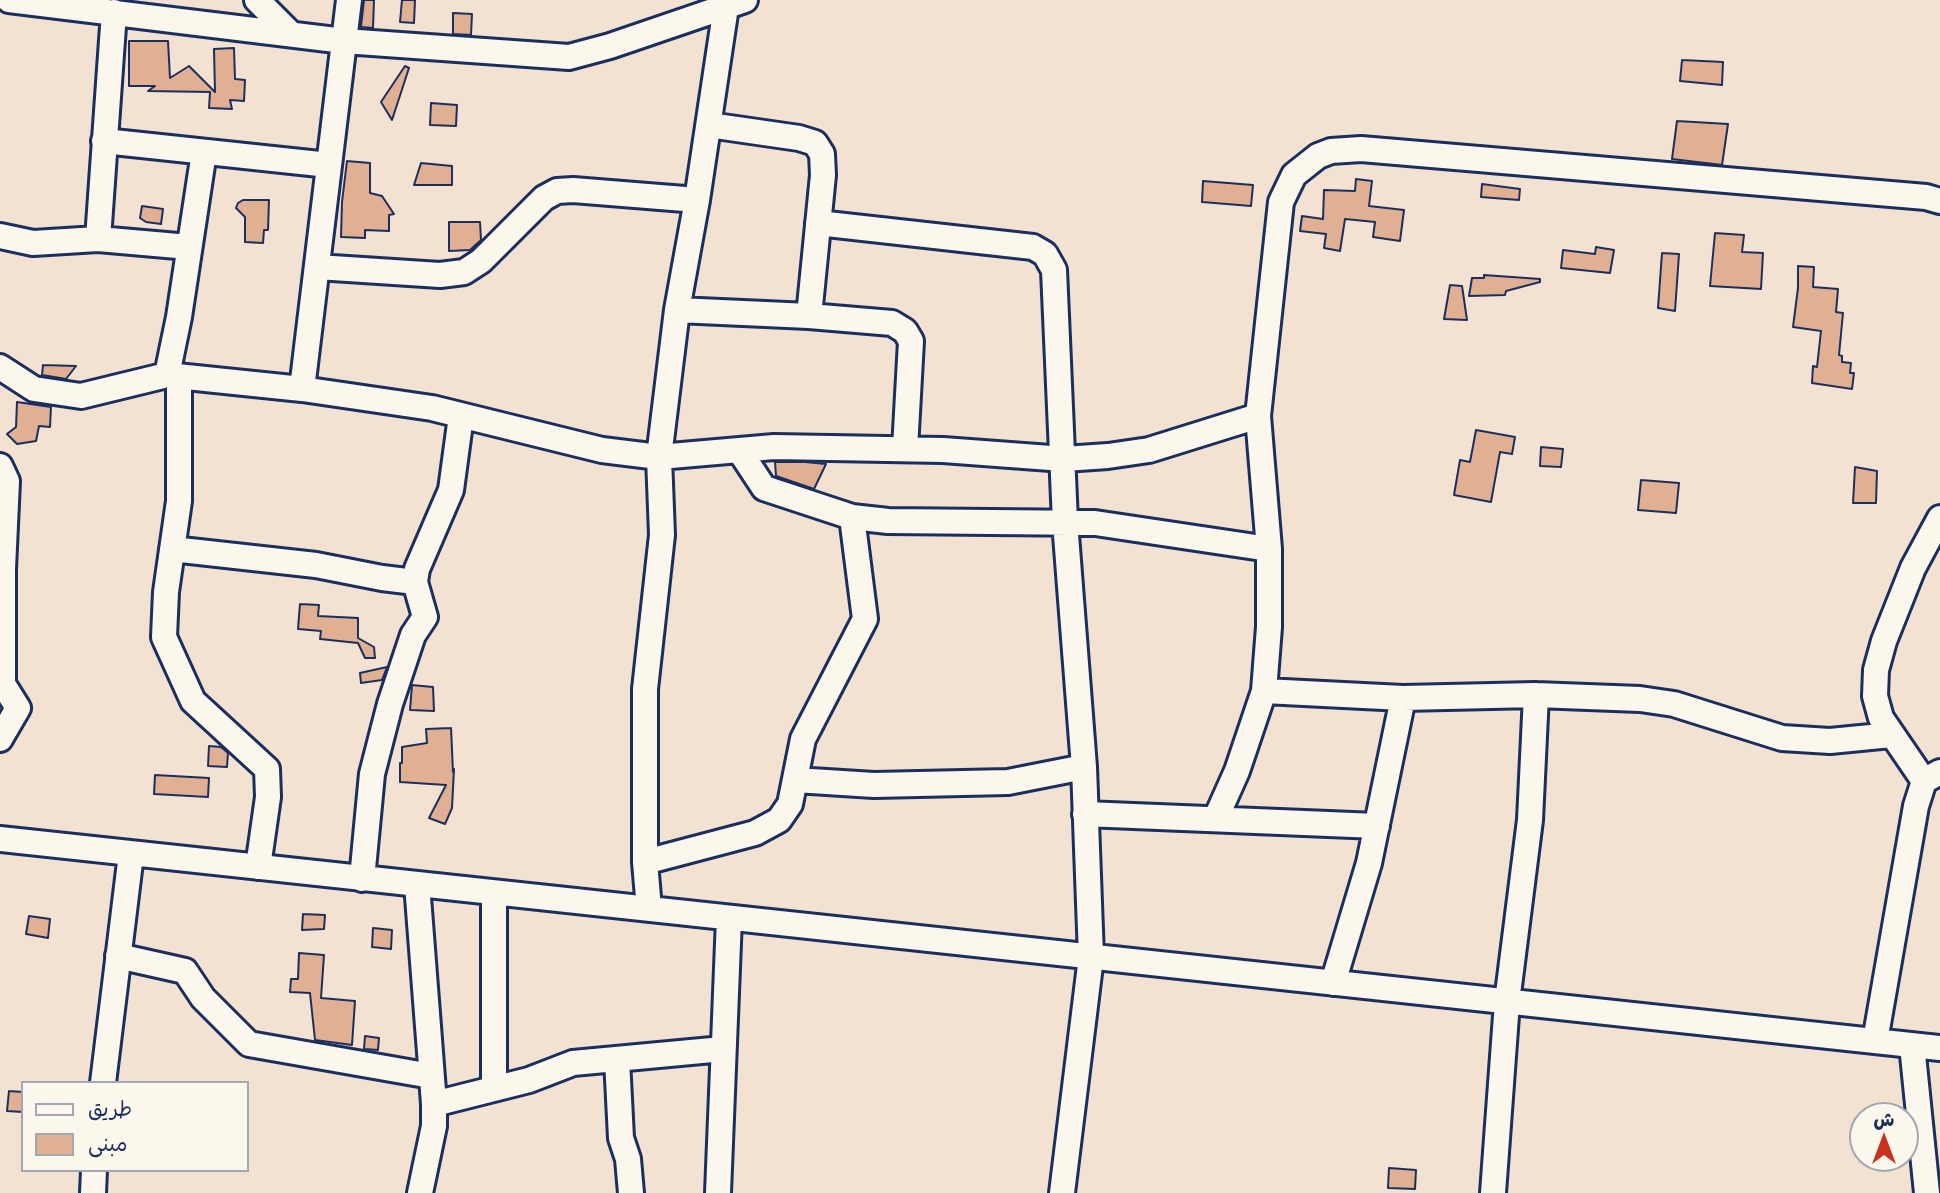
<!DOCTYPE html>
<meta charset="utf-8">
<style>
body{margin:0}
#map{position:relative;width:1940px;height:1193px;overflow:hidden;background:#f3e2d1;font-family:"Playpen Sans","Playpen Sans Arabic",sans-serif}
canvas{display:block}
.legend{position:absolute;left:21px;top:1081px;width:228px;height:91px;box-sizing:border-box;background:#fbf7ec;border:2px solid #a1a7b3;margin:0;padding:9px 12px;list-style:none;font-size:21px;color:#1b2f5e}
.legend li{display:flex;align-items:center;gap:14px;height:35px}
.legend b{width:35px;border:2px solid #a1a7b3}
.north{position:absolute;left:1849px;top:1102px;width:70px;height:70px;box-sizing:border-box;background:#fbf7ec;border:2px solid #a1a7b3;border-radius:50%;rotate:0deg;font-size:19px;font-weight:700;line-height:28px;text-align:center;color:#1b2f5e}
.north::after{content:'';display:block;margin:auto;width:24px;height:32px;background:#c8321e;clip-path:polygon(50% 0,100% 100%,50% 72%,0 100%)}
</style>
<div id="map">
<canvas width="1940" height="1193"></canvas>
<ul class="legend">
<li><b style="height:9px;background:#fbf7ec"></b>طريق</li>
<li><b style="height:19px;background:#e1b093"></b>مبنى</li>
</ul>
<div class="north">ش</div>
</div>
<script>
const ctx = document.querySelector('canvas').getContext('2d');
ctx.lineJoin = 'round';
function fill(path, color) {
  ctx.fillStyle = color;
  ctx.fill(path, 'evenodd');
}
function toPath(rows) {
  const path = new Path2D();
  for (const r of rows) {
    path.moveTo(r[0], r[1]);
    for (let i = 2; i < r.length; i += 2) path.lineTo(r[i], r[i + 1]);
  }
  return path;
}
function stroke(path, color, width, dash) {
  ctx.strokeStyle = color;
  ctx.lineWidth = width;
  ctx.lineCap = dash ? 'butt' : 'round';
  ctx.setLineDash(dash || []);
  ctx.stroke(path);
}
const building = toPath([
 [364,0,374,0,373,28,361,27,364,0],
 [402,0,415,0,414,23,400,22,402,0],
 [453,13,472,14,471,35,453,34,453,13],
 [129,41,168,41,170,78,189,66,215,92,214,49,234,48,235,79,245,80,244,101,230,100,232,109,209,108,210,92,148,91,155,86,129,86,129,41],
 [1682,60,1723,62,1722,85,1680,81,1682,60],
 [405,66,409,68,392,120,381,102,405,66],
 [431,103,457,105,456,126,430,125,431,103],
 [1677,121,1728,124,1722,165,1672,159,1677,121],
 [347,161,370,163,370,193,382,196,394,214,389,215,389,231,365,230,365,238,341,237,342,202,347,161],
 [421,163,452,166,452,185,414,185,421,163],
 [1356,179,1372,181,1369,206,1404,210,1400,241,1373,237,1375,222,1345,219,1340,251,1324,248,1326,234,1300,231,1302,216,1323,219,1324,190,1355,191,1356,179],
 [1203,181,1253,185,1251,206,1202,202,1203,181],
 [1482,184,1520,189,1519,200,1481,197,1482,184],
 [269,200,268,230,264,230,263,243,245,242,245,217,236,208,238,203,243,200,269,200],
 [142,206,163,209,161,224,146,222,140,218,142,206],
 [449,222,480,222,481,240,470,250,449,251,449,222],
 [1715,233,1744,235,1742,252,1763,253,1761,289,1710,286,1715,233],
 [1596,247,1614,250,1610,273,1561,268,1563,250,1595,254,1596,247],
 [1662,253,1679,254,1675,311,1658,308,1662,253],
 [1798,266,1814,267,1813,287,1838,289,1836,312,1843,313,1839,355,1842,356,1842,362,1851,363,1850,373,1854,373,1852,389,1812,383,1813,366,1817,367,1821,331,1793,327,1798,288,1798,266],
 [1484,275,1540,279,1540,282,1506,291,1505,295,1469,296,1472,278,1484,278,1484,275],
 [1450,285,1462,286,1467,320,1444,319,1450,285],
 [43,365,76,366,66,379,42,375,43,365],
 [17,402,51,407,50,427,39,426,36,441,17,444,7,434,16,427,17,402],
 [1476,430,1515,437,1512,454,1500,452,1491,502,1454,495,1460,460,1470,462,1476,430],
 [1541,447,1563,449,1561,467,1540,466,1541,447],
 [775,462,805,462,826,464,814,489,776,476,775,462],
 [1855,467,1877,471,1876,503,1853,503,1855,467],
 [1641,480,1679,483,1676,513,1638,510,1641,480],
 [300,604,319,605,318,616,358,618,358,638,374,647,375,658,365,658,358,643,320,639,321,631,298,629,300,604],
 [387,667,382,680,361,683,360,673,387,667],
 [412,685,433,687,434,711,410,710,412,685],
 [451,728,453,772,454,769,452,808,445,824,429,818,446,785,400,782,400,763,402,763,402,747,427,743,426,729,451,728],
 [209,746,221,747,228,753,227,767,208,766,209,746],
 [155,775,209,778,208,797,154,794,155,775],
 [303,914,325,915,324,929,302,930,303,914],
 [29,916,50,919,48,938,26,934,29,916],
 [373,928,392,930,391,949,372,947,373,928],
 [299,953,324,955,321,998,355,1001,352,1045,315,1040,310,993,290,992,291,979,298,979,299,953],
 [365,1036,379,1038,378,1050,364,1049,365,1036],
 [9,1091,23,1092,23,1112,7,1111,9,1091],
 [1389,1168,1416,1170,1415,1189,1388,1188,1389,1168]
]);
const minor = toPath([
 [9,0,344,41,569,57,610,46,745,0],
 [257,0,289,32],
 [709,125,799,138,815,143,822,154,823,175,809,316],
 [104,141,329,165],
 [818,223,1033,247,1045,254,1054,270,1065,522,1084,767,1091,957,1062,1193],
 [0,236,33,243,98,239,189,247],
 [98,239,114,12],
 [317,267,440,275,464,272,481,261,544,198,557,191,573,190,697,200],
 [677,310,809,316,892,323,905,331,911,341,905,449],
 [0,367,34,389,81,396,167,375,302,389,432,408,602,450,659,457,774,447,943,450,1064,459,1108,456,1149,450,1258,416,1281,202,1294,175,1318,156,1331,151,1361,149,1926,197,1940,201],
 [167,375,179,317,204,152],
 [179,376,179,501,166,592,164,637,193,701,267,769,268,797,258,867],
 [302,389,349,0],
 [739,450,764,488,852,517,888,521,1095,523,1269,549],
 [0,466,7,481,3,569,3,684,18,708,0,739],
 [172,549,316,565,382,578,415,582],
 [1264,691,1403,698,1536,695,1640,699,1674,704,1782,738,1830,741,1891,735],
 [795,780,874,785,1008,782,1084,767],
 [1924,781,1881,718,1875,696,1876,670,1884,641,1913,568,1940,518],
 [1085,814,1377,826],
 [1216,818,1237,771,1264,691,1269,627,1269,549,1258,416],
 [0,839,1940,1048],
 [645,862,755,833,779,820,790,804,803,739,865,619,852,517],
 [362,879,372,774,390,704,413,635,425,617,415,582,417,569,451,490,461,416],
 [417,884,434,1104,434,1126,420,1193],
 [494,893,494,1089],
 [649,909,645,862,645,689,662,535,659,457,677,310,697,200,727,0],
 [118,956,185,971,203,998,249,1044,431,1076],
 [1333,983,1369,863,1403,698],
 [1875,1041,1916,806,1924,781,1940,772],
 [1912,1045,1927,1193],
 [617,1059,621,1138,628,1159,631,1193],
 [103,1083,131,854],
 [434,1104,529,1080,573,1063,723,1049],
 [93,1193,94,1170],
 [718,1193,729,918],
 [1493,1193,1507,1002,1530,820,1536,695]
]);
fill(building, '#e1b093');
stroke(building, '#1b2f5e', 2);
stroke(minor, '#1b2f5e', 30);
stroke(minor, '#fbf7ec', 24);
</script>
